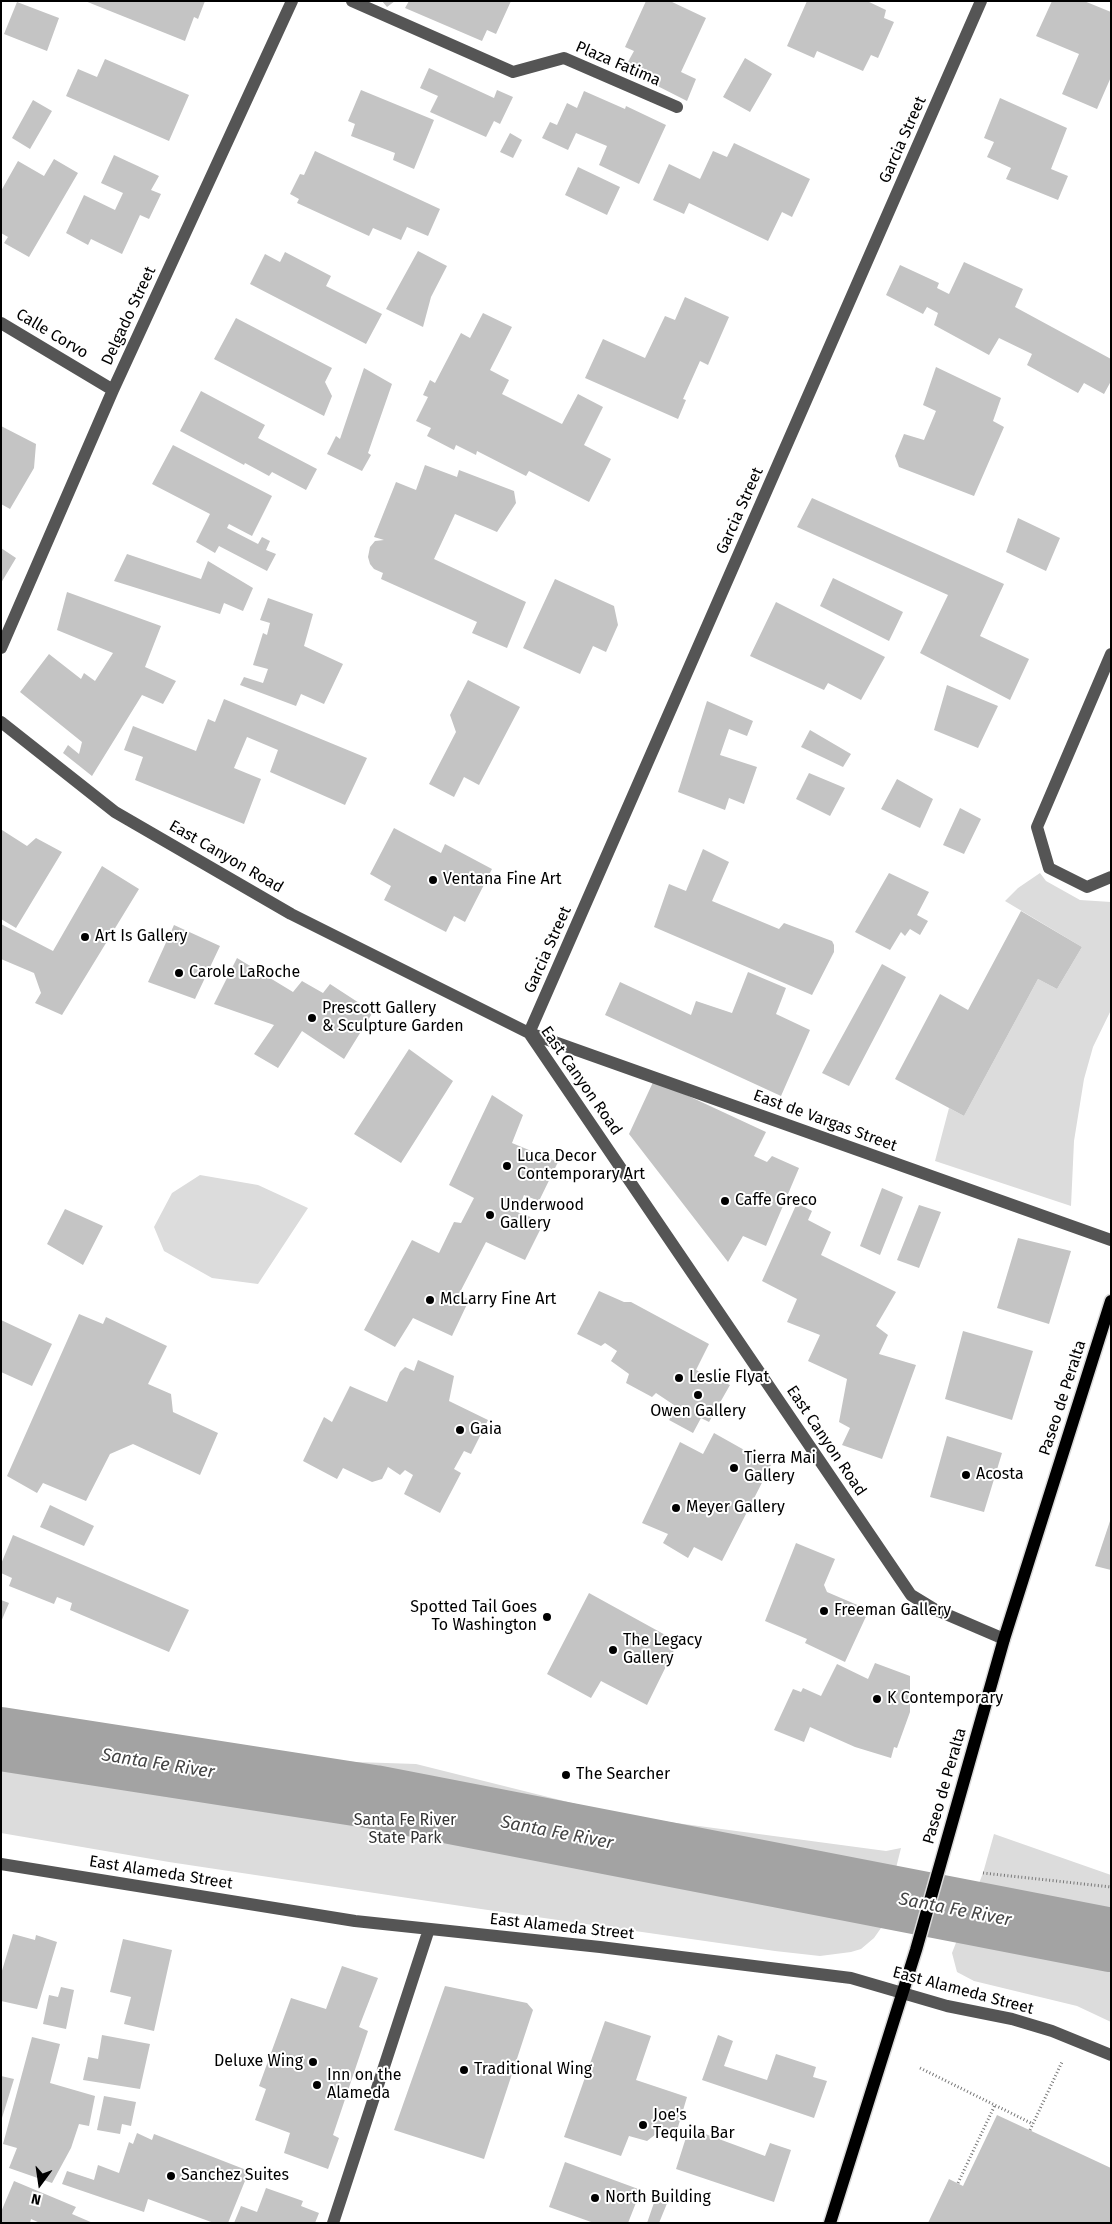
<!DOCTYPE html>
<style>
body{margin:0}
#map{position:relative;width:1112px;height:2224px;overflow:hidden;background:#fff;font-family:"Fira Sans",sans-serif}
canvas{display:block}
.frame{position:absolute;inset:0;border:2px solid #000;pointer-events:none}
.north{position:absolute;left:15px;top:2159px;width:50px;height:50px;-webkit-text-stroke:4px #fff;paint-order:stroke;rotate:194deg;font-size:14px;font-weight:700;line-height:20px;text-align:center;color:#000}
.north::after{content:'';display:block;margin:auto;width:18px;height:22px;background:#000;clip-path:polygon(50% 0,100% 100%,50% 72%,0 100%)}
</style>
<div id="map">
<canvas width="1112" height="2224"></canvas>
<div class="frame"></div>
<div class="north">N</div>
</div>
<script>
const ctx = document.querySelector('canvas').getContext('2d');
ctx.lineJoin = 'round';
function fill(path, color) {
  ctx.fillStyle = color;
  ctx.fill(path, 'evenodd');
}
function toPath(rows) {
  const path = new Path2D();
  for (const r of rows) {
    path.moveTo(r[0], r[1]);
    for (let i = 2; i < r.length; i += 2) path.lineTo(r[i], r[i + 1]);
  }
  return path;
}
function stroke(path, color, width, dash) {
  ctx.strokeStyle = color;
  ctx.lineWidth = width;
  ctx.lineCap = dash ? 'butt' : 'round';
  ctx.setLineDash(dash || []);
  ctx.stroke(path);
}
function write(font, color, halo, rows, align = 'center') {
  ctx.font = font + ' "Fira Sans",sans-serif';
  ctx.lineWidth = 4;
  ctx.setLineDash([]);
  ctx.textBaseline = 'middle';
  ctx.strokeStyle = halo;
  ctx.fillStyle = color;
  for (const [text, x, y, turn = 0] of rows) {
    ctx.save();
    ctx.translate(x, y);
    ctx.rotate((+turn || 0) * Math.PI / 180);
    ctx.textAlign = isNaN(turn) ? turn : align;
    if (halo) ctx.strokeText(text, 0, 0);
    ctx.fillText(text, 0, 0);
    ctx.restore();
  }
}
const green = toPath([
 [1040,873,1046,881,1080,900,1111,902,1111,1010,1093,1047,1084,1079,1074,1141,1071,1206,935,1161,949,1108,964,1116,1038,979,1057,989,1082,947,1005,901,1018,888],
 [200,1175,258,1185,308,1208,258,1284,212,1278,164,1251,154,1227,172,1193],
 [1,1717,156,1753,176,1756,416,1764,624,1816,886,1851,901,1848,881,1928,874,1938,861,1949,851,1952,820,1956,775,1951,481,1909,169,1862,1,1833],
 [994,1834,1111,1875,1111,2022,1077,2006,974,1981,957,1972,952,1953,983,1873]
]);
const river = toPath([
 [1,1739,374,1797,1111,1940]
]);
const building = toPath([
 [85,1,205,1,198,19,194,17,185,41],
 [382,1,395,1,387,7],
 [409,1,511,1,496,34,487,30,482,41,405,8],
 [646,1,670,1,706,18,681,72,696,79,687,101,624,69,634,51,625,47],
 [807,1,867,1,886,10,884,18,894,22,878,58,871,55,863,71,817,51,814,58,787,46],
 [1052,1,1084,1,1111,12,1111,77,1097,109,1062,94,1079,54,1036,36],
 [17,2,59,18,47,51,4,34],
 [745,58,772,74,750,112,723,97],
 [105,59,189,95,169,141,66,96,78,69,97,77],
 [429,68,494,98,497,90,513,97,500,124,494,121,486,137,430,112,438,96,420,88],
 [361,90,434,120,414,169,393,160,395,153,351,136,355,124,348,121],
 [584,91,625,109,626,106,666,125,639,184,599,165,607,146,576,133,568,150,542,138,550,122,557,125,567,103,577,108],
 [1000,98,1067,128,1051,169,1068,176,1058,200,1006,179,1011,168,987,157,994,142,984,138],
 [33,100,52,111,30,149,12,138],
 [510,133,522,140,513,158,500,152],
 [734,143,810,179,792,217,782,212,768,241,689,203,684,214,653,200,669,164,700,179,713,151,727,157],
 [315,151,440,209,428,236,407,227,401,240,373,228,369,236,297,203,299,199,290,194,300,174,304,175],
 [114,155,159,176,151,190,161,194,149,219,140,215,122,254,91,239,88,245,66,233,84,195,115,210,123,193,101,183],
 [54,159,78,173,29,257,4,243,8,237,1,233,1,191,18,161,44,176],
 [578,167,620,187,607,215,565,195],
 [418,251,447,266,431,297,423,327,386,309],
 [285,252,331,276,326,286,382,314,366,344,250,284,265,254,280,262],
 [964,262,1023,289,1015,307,1111,359,1111,381,1104,394,1084,383,1078,393,1027,365,1032,354,999,338,989,355,934,325,938,313,927,307,923,314,886,295,900,265,939,283,937,288,949,294],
 [685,297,729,317,708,365,700,361,683,399,686,400,678,419,585,378,603,339,645,358,665,316,675,320],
 [483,313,512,327,490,370,509,380,502,394,562,424,578,394,603,407,584,445,611,459,589,502,529,471,526,476,477,451,476,455,456,445,454,450,427,436,431,428,416,421,428,397,423,395,430,380,435,383,461,333,470,338],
 [236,318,332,368,325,382,332,396,324,416,214,359],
 [936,367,1001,398,993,421,1004,427,974,496,899,467,895,456,904,434,924,440,936,411,923,405],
 [364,368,392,384,368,453,371,455,362,471,327,454,336,436,340,439],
 [201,391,265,425,258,438,317,469,306,490,272,472,269,476,245,463,244,465,180,431],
 [1,426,36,444,34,468,10,509,1,504],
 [173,445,272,496,252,536,229,524,227,528,258,544,262,537,270,541,266,550,276,554,267,571,219,546,215,553,196,542,210,514,152,484],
 [425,465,457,477,459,470,514,491,516,503,497,532,455,514,434,559,526,602,507,648,472,633,477,622,381,579,383,573,374,569,370,564,368,557,370,547,375,541,384,540,374,537,396,482,416,490],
 [812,498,1004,584,980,636,1029,659,1010,700,920,653,948,595,797,527],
 [1018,518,1060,538,1046,571,1006,552],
 [1,548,16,558,1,583],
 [127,554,201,579,208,561,253,588,243,611,224,603,220,614,114,581],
 [833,578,903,612,889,641,820,606],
 [555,579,614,606,618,625,606,652,593,646,580,674,523,648],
 [67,592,161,626,145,667,176,681,163,704,142,695,92,776,63,753,68,745,79,754,82,742,20,692,49,654,81,679,84,673,95,681,113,653,57,630],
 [268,598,313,614,304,646,343,664,324,704,301,694,296,706,240,685,244,677,263,683,268,669,253,665,263,633,267,635,270,623,260,620],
 [776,602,885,657,861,700,828,683,824,690,750,656],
 [468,680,520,707,479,785,464,777,454,797,429,784,456,732,450,715],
 [947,685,998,706,978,748,934,730],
 [224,699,367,758,345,805,270,772,278,750,247,737,234,768,261,779,244,824,135,780,143,757,124,750,133,726,196,751,208,719,215,722],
 [707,701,753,721,747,736,729,729,720,755,757,767,744,804,729,798,725,810,678,792],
 [810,730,851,754,843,767,801,747],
 [809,773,845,788,830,816,796,799],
 [897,779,933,799,920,828,881,809],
 [960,808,981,819,964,854,943,845],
 [394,828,441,853,445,844,492,869,465,922,454,916,446,932,384,900,391,886,370,874],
 [2,830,27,846,36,838,62,852,16,928,1,919],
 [703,849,729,862,712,901,779,929,784,923,832,941,834,945,834,952,812,995,654,927,669,884,686,891],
 [102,866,139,889,62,1015,35,1003,41,993,34,973,1,959,1,924,53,951],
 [889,873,929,892,917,915,928,921,920,935,910,929,905,936,901,932,890,950,855,932],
 [1021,911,1082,947,1057,989,1038,979,964,1116,895,1079,940,994,968,1010],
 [174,925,220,946,195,999,148,982],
 [237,958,293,992,302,981,323,993,330,984,373,1012,344,1059,302,1031,278,1068,254,1054,274,1025,214,1004],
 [882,964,906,977,849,1086,822,1073],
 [748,972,786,988,776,1014,810,1030,781,1096,605,1015,620,982,691,1015,696,1001,732,1013],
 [409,1049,453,1081,401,1163,354,1134],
 [654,1080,766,1132,754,1156,767,1162,772,1156,799,1168,766,1246,743,1236,728,1262,629,1134],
 [492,1095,523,1115,512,1143,558,1162,539,1201,524,1195,517,1212,544,1222,525,1260,486,1242,459,1294,469,1300,452,1336,413,1318,395,1347,364,1330,412,1240,439,1253,454,1222,461,1223,474,1198,449,1185],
 [882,1188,903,1197,880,1255,860,1246],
 [797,1203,812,1211,808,1220,831,1232,821,1255,896,1292,876,1326,888,1335,879,1354,916,1365,882,1459,842,1445,850,1428,839,1422,847,1379,808,1361,820,1335,787,1322,797,1299,762,1281],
 [919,1205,941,1212,919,1268,897,1260],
 [65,1209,103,1226,83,1265,47,1244],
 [1018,1238,1071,1251,1049,1324,997,1308],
 [599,1291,624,1302,631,1302,709,1344,696,1370,730,1385,709,1422,701,1418,693,1433,669,1420,677,1407,656,1393,652,1397,626,1383,629,1374,611,1361,617,1351,605,1343,601,1346,577,1334],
 [79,1314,103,1324,106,1317,167,1346,148,1384,171,1394,173,1412,218,1433,200,1475,133,1444,110,1454,86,1501,43,1483,37,1493,7,1476],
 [1,1320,52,1344,32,1386,1,1372],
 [963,1331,1033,1351,1012,1420,945,1399],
 [418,1360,454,1376,449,1401,488,1420,471,1454,464,1451,454,1469,461,1473,440,1513,404,1494,413,1475,405,1470,400,1475,388,1467,382,1479,372,1482,343,1468,337,1479,303,1461,324,1417,332,1422,350,1386,387,1402,400,1372,405,1367,414,1371],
 [714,1433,771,1465,722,1561,694,1547,688,1558,663,1543,668,1534,642,1523,680,1442,703,1454],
 [947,1436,1002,1453,984,1512,930,1497],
 [50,1505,94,1526,84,1546,40,1527],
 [1111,1518,1111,1570,1095,1566],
 [13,1535,189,1610,169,1652,70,1610,72,1603,57,1597,54,1604,9,1586,12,1578,1,1573,1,1564],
 [796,1543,835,1559,824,1585,827,1592,869,1610,845,1662,805,1643,807,1639,765,1621],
 [589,1593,678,1642,647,1705,601,1681,591,1698,547,1674],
 [1,1600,9,1603,1,1622],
 [875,1663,910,1676,910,1712,897,1748,894,1747,891,1758,855,1747,810,1727,804,1742,774,1730,793,1689,801,1692,803,1688,821,1696,837,1664,868,1679],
 [13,1934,35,1940,36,1935,57,1942,37,2009,1,2001,1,1974],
 [123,1939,172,1950,154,2031,124,2024,131,1997,110,1992],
 [342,1966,378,1978,359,2027,368,2031,333,2135,339,2138,328,2169,284,2153,290,2133,255,2120,266,2089,259,2086,291,1998,326,2009],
 [445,1986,527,2003,533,2010,484,2159,394,2130],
 [61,1987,74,1990,66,2029,43,2024,49,1995,58,1997],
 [605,2021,651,2036,636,2080,687,2097,675,2137,662,2133,656,2134,647,2141,629,2136,621,2156,564,2137],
 [102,2035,150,2044,140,2089,83,2080,88,2057,98,2059],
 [718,2035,733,2041,724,2066,767,2080,776,2054,816,2067,813,2077,827,2081,814,2118,702,2080],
 [32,2037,60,2044,50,2083,95,2096,89,2126,79,2124,71,2148,52,2183,9,2168,17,2148,3,2144],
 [1,2076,14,2079,2,2118,1,2118],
 [104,2096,136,2102,131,2126,122,2124,120,2134,97,2130],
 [997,2115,1111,2168,1111,2223,928,2223,949,2179,963,2186],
 [689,2128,765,2156,770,2143,791,2150,774,2202,676,2169],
 [137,2133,152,2140,154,2134,249,2171,228,2223,214,2223,148,2199,144,2212,62,2184,67,2171,94,2180,98,2165,119,2173,129,2142,133,2144],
 [565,2162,641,2190,628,2223,594,2223,549,2207],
 [14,2181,76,2207,72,2214,93,2223,40,2223,31,2219,30,2223,1,2223,1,2212],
 [266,2188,303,2201,301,2206,319,2213,315,2223,234,2223,241,2206,257,2212],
 [656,2197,668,2201,659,2223,647,2223]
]);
const path = toPath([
 [983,1873,1111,1887],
 [920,2068,1033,2124],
 [1030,2130,1062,2062],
 [958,2183,995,2105]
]);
const minor = toPath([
 [352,1,513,72,564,58,677,107],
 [1,323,113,390],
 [1,648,113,390,292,1],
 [1111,654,1037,827,1049,868,1087,887,1111,877],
 [1,722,115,812,291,914,529,1033,1111,1240],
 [529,1033,981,1],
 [529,1033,911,1595,934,1609,1004,1639],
 [1,1864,355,1921,600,1947,851,1978,947,2006,1012,2019,1052,2031,1111,2055],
 [333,2223,429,1929]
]);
const major = toPath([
 [830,2223,916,1950,1004,1639,1111,1301]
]);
const markers = [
 [433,880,5,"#000"],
 [85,937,5,"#000"],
 [179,973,5,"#000"],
 [312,1018,5,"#000"],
 [507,1166,5,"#000"],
 [725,1201,5,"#000"],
 [490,1215,5,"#000"],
 [430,1300,5,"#000"],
 [679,1378,5,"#000"],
 [698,1395,5,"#000"],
 [460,1430,5,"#000"],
 [734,1468,5,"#000"],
 [966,1475,5,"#000"],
 [676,1508,5,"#000"],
 [824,1611,5,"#000"],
 [547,1617,5,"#000"],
 [613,1650,5,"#000"],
 [877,1699,5,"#000"],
 [566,1775,5,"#000"],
 [313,2062,5,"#000"],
 [464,2070,5,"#000"],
 [317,2085,5,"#000"],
 [643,2125,5,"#000"],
 [171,2176,5,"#000"],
 [595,2198,5,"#000"]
];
const streetNames = [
 ["Plaza Fatima",618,64,23],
 ["Garcia Street",903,140,-66],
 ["Delgado Street",129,316,-65],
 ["Calle Corvo",52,334,31],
 ["Garcia Street",740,511,-66],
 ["East Canyon Road",226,857,30],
 ["Garcia Street",548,950,-66],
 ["East Canyon Road",581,1081,55],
 ["East de Vargas Street",825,1121,20],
 ["Paseo de Peralta",1063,1398,-72],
 ["East Canyon Road",826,1441,56],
 ["Paseo de Peralta",945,1786,-74],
 ["East Alameda Street",161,1873,9],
 ["East Alameda Street",562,1927,6],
 ["East Alameda Street",963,1991,15]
];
const poiNames = [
 ["Ventana Fine Art",443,880],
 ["Art Is Gallery",95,937],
 ["Carole LaRoche",189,973],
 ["Prescott Gallery",322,1009],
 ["& Sculpture Garden",322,1027],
 ["Luca Decor",517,1157],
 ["Contemporary Art",517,1175],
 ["Caffe Greco",735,1201],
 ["Underwood",500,1206],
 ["Gallery",500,1224],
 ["McLarry Fine Art",440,1300],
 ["Leslie Flyat",689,1378],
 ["Owen Gallery",698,1412,"center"],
 ["Gaia",470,1430],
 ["Tierra Mai",744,1459],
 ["Gallery",744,1477],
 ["Acosta",976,1475],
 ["Meyer Gallery",686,1508],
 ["Spotted Tail Goes",537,1608,"right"],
 ["To Washington",537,1626,"right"],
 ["Freeman Gallery",834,1611],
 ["The Legacy",623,1641],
 ["Gallery",623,1659],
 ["K Contemporary",887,1699],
 ["The Searcher",576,1775],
 ["Deluxe Wing",303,2062,"right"],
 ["Traditional Wing",474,2070],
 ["Inn on the",327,2076],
 ["Alameda",327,2094],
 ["Joe's",653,2116],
 ["Tequila Bar",653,2134],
 ["Sanchez Suites",181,2176],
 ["North Building",605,2198]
];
const parkNames = [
 ["Santa Fe River",405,1821],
 ["State Park",405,1839]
];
const waterNames = [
 ["Santa Fe River",158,1764,9],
 ["Santa Fe River",557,1833,11],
 ["Santa Fe River",955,1910,11]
];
fill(green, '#dcdcdc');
stroke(river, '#a3a3a3', 64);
fill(building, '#c4c4c4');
stroke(major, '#dbdbdb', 15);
stroke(path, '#777', 3, [1, 2.5]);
stroke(minor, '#555', 12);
stroke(major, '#000', 12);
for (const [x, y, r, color] of markers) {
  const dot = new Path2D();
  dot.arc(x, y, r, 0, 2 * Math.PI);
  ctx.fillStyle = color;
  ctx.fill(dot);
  stroke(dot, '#fff', 2);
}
write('16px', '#000', '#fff', streetNames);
write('16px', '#000', '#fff', poiNames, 'left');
write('16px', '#333', '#fff', parkNames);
write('italic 18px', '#444', '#fff', waterNames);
</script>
